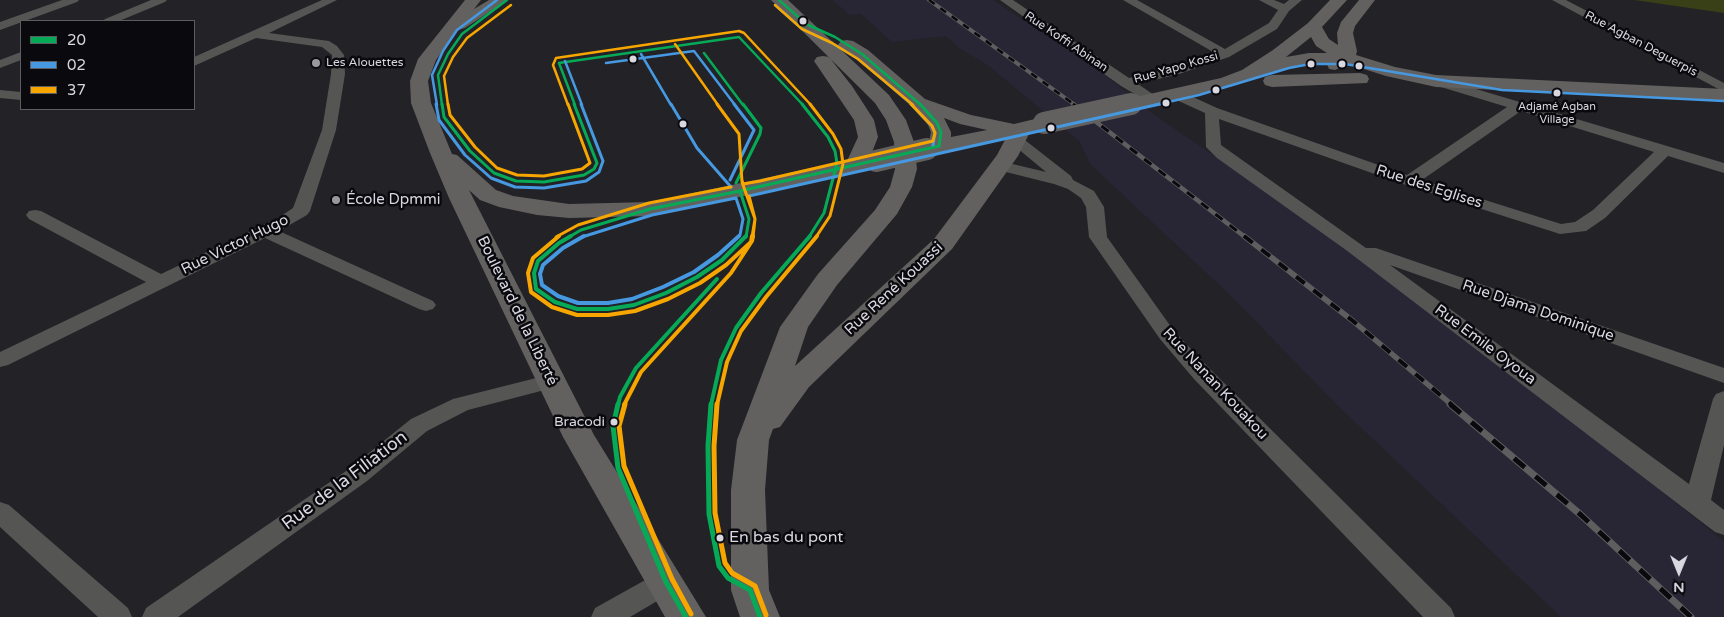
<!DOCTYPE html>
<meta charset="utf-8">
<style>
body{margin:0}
#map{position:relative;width:1724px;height:617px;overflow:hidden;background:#222227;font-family:"Varela Round",sans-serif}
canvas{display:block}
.legend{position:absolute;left:20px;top:20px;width:175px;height:90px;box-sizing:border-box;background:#0a090e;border:1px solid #5d5c62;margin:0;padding:6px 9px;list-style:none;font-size:15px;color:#d9d8e0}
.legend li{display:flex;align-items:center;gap:10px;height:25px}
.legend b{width:25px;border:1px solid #5d5c62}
.north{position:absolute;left:1654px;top:547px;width:50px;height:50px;-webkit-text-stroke:4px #0a090e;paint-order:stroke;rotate:180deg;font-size:14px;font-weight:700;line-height:20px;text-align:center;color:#d9d8e0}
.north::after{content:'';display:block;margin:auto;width:18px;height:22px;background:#d9d8e0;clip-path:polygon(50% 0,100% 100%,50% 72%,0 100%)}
</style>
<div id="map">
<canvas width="1724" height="617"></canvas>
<ul class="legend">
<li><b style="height:6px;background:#06aa56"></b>20</li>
<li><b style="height:6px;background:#4699e1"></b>02</li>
<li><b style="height:6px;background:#f7a600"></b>37</li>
</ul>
<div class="north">N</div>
</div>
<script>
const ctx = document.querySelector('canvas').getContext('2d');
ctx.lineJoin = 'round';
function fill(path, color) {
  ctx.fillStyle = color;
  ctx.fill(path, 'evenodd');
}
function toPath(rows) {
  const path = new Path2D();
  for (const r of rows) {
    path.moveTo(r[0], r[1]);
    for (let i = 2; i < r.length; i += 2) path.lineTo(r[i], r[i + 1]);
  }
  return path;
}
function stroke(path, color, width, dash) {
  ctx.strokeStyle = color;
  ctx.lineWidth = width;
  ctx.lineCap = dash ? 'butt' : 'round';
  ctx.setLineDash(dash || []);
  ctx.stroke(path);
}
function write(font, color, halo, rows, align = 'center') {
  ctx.font = font + ' "Varela Round",sans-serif';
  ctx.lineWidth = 5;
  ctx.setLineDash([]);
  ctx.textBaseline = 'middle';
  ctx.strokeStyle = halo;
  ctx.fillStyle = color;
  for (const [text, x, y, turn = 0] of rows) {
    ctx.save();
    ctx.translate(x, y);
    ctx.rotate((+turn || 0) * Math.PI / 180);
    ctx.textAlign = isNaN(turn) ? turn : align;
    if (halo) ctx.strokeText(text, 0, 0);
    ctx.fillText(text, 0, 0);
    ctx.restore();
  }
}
const built = toPath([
 [833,0,993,0,1095,67,1156,116,1346,246,1510,371,1724,541,1724,617,1561,617,1338,406,1229,294,1091,165,1079,141,989,66,959,48,946,36,892,42,861,14,849,15]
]);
const green = toPath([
 [1634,0,1724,0,1724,13]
]);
const street = toPath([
 [62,0,79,0,77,2,0,30,0,22,62,0],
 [151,0,167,0,165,2,119,21,103,21,105,19,151,0],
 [322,0,337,0,269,33,329,41,337,46,344,55,345,74,336,130,310,211,307,215,279,231,433,301,436,305,433,309,426,311,419,309,265,238,8,365,0,367,0,352,146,282,29,219,26,215,29,211,35,210,41,211,161,274,278,218,293,208,322,130,331,74,332,55,322,47,256,38,194,66,194,57,322,0],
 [1000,0,1013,0,1129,78,1169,68,1215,53,1123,0,1137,0,1225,49,1269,23,1278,10,1259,0,1274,0,1284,4,1289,0,1302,0,1289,11,1277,29,1229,57,1179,74,1138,84,1157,97,1159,100,1152,104,1121,86,1000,0],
 [1552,0,1566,0,1724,83,1724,92,1552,0],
 [21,52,21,60,0,68,0,60,21,52],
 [1436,77,1724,163,1724,173,1668,156,1605,218,1586,231,1560,234,1403,184,1219,119,1221,145,1366,248,1376,248,1724,368,1724,383,1390,265,1689,484,1713,399,1716,394,1724,391,1724,445,1711,500,1724,510,1724,535,1715,532,1346,250,1217,158,1206,147,1205,113,1170,97,1168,94,1170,91,1180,91,1217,108,1407,175,1507,107,1431,84,1429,81,1431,78,1436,77],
 [1521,111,1654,152,1593,210,1575,222,1561,224,1422,180,1521,111],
 [0,90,21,92,21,100,0,98,0,90],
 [1016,135,1021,137,1071,176,1073,180,1094,191,1104,207,1107,237,1174,331,1210,369,1451,608,1455,617,1423,617,1194,379,1160,339,1089,237,1086,207,1081,198,1068,189,1054,184,994,169,992,166,994,163,1000,161,1046,172,1011,143,1008,140,1011,137,1016,135],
 [552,374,560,376,563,381,560,386,468,410,427,431,367,481,178,617,142,617,146,608,349,469,411,419,453,399,552,374],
 [0,502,9,505,128,608,132,617,98,617,0,527,0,502],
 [666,571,676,574,680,582,676,590,630,617,591,617,595,608,656,574,666,571]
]);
const secondary = toPath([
 [465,0,481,0,474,9,489,0,508,0,465,28,458,30,436,60,428,81,431,103,452,154,457,155,496,190,513,196,569,204,650,202,847,161,858,137,854,120,814,61,817,57,823,56,829,57,852,86,874,120,878,137,871,155,884,156,887,161,884,166,650,216,569,218,537,215,499,207,480,200,469,190,594,435,706,617,665,617,563,437,449,198,430,153,411,103,410,81,418,59,465,0],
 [771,0,788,0,889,95,906,120,914,142,917,169,912,187,897,214,837,285,808,327,795,366,934,239,997,155,1006,138,927,155,919,154,916,149,919,144,929,142,931,132,928,125,911,106,856,58,841,49,838,45,841,41,847,40,853,41,868,50,925,99,971,115,1014,124,1035,119,1042,121,1045,125,1042,129,1030,132,1018,156,952,249,809,387,780,427,773,429,769,440,765,490,769,590,780,617,740,617,731,590,731,490,737,440,780,327,818,274,875,210,890,187,895,169,894,142,886,120,875,103,771,0],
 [944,118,960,124,987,130,951,137,951,132,944,118],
 [1330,0,1347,0,1322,27,1329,39,1338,45,1337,33,1341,22,1359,0,1375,0,1355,26,1353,33,1357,51,1356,55,1395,67,1436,75,1724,89,1724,101,1436,87,1386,76,1348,64,1335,70,1329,69,1327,64,1309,63,1291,67,1233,86,1134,109,1127,107,1124,103,1127,99,1221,78,1242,70,1273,50,1308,23,1330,0],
 [1311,37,1316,46,1327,53,1309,53,1286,57,1311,37],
 [1360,73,1367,75,1369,79,1367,83,1272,87,1265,85,1263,81,1265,77,1272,75,1360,73]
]);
const railFar3 = toPath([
 [929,0,1075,105]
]);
const railFar2 = toPath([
 [1073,104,1245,237]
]);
const railFar1 = toPath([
 [1244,236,1353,321,1452,405]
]);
const rail = toPath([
 [1450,404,1581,515,1691,617]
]);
const secondaryBridgeFar1 = toPath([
 [1125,105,1134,103]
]);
const secondaryBridge = toPath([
 [1044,123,1131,104],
 [876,161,927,149]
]);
const bus1Far3 = toPath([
 [779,0,806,24,835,37,862,54,921,105],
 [739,37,803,105],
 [704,53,743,105],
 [559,63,575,105],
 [559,63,739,37],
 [442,105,438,75,448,54,462,34,507,0]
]);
const bus1Far2 = toPath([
 [442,104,444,117,470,151,494,173,516,181,544,182,584,175,594,169,597,163,574,104],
 [802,104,828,137,835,151,837,163,824,213,809,237],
 [920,104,937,123,941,132,939,146],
 [736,183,760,134,761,128,743,104],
 [740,191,939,146],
 [569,237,581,230,650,209,740,191,749,219,746,237]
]);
const bus1Far1 = toPath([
 [571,236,559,243,538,261,534,273,536,289,555,302,577,309,608,309,634,305,666,293,697,277,722,260,746,236],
 [618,405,620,397,636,368,717,279],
 [711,405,721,360,736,328,761,293,810,236]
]);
const bus1 = toPath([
 [618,404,613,426,618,468,666,582,686,617],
 [711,404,708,446,709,514,719,566,728,578,750,590,760,617]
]);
const bus2Far2 = toPath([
 [775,5,802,29,832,43,858,59,913,105],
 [641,54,671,105],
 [565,61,582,105],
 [606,63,694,51,735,105],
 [437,105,432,75,443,51,457,30,497,0],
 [1155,105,1199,95,1289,68,1310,64,1345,64,1502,90,1724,101]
]);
const bus2Far1 = toPath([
 [436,104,439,120,465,155,491,178,515,187,544,188,586,181,599,172,603,161,581,104],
 [671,104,697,148,731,187],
 [911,104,932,126,935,133,933,145],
 [730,180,754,130,734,104],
 [749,196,1160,104],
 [582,237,652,215,736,198,743,219,740,235,738,237]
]);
const bus2 = toPath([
 [584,236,563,248,543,265,540,274,542,285,558,296,578,303,608,303,632,299,663,287,694,272,718,255,739,236]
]);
const bus3Far3 = toPath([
 [775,5,802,29,832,43,858,59,913,105],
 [675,44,718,105],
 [448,105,444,76,453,57,467,38,511,5],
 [568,105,553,65,556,58,739,31,744,33,811,105]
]);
const bus3Far2 = toPath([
 [448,104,450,115,475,147,497,168,517,175,544,176,582,169,590,163,568,104],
 [717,104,739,134,742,182,755,219,753,237],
 [810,104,833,134,841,149,843,164,830,216,816,237],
 [742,180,743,184,760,181,933,141,935,133,932,126,911,104],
 [749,196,755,219,752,237],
 [556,237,578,225,649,203,731,187]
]);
const bus3Far1 = toPath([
 [559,236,533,258,528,273,531,292,552,307,577,315,608,315,635,311,668,299,700,283,726,265,751,242,752,236],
 [624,405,641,372,731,273,752,241,753,236],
 [717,405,727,362,741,331,766,297,817,236]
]);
const bus3 = toPath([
 [625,404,619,426,624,466,672,579,691,614],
 [717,404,714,446,715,513,725,563,732,573,755,586,766,615]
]);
const markers = [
 [803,21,4.5,"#d9d8e0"],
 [633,59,4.5,"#d9d8e0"],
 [316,63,5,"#99989f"],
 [1311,64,4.5,"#d9d8e0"],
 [1342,64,4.5,"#d9d8e0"],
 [1359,66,4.5,"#d9d8e0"],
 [1216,90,4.5,"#d9d8e0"],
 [1557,93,4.5,"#d9d8e0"],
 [1166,103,4.5,"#d9d8e0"],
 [683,124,4.5,"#d9d8e0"],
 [1051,128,4.5,"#d9d8e0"],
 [336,200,5,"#99989f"],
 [614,422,4.5,"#d9d8e0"],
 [720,538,4.5,"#d9d8e0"]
];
const farBusnames = [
 ["Adjamé Agban",1557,107],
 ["Village",1557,120]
];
const farStreetnames = [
 ["Rue Koffi Abinan",1066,42,34],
 ["Rue Agban Deguerpis",1641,44,28],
 ["Rue Yapo Kossi",1176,68,-16]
];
const farPoinames = [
 ["Les Alouettes",326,63]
];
const busNames = [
 ["Bracodi",605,422]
];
const streetNames = [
 ["Rue des Eglises",1429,187,18],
 ["Rue Victor Hugo",235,245,-26],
 ["Rue René Kouassi",894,289,-43],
 ["Boulevard de la Liberté",517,311,64],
 ["Rue Djama Dominique",1538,311,19],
 ["Rue Emile Oyoua",1485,345,37],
 ["Rue Nanan Kouakou",1215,384,47]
];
const poiNames = [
 ["École Dpmmi",346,200]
];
const nearBusnames = [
 ["En bas du pont",729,538]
];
const nearStreetnames = [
 ["Rue de la Filiation",345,481,-37]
];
fill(built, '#282535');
fill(green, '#393f17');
fill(street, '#555554');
fill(secondary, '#62615f');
stroke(railFar3, '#5e5e5e', 4);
stroke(railFar2, '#5e5e5e', 4.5);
stroke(railFar1, '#5e5e5e', 5.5);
stroke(rail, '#5e5e5e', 7);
stroke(railFar3, '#0a090e', 2.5, [7]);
stroke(railFar2, '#0a090e', 3, [9]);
stroke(railFar1, '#0a090e', 4, [11]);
stroke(rail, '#0a090e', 5, [14]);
stroke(secondaryBridgeFar1, '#62615f', 18);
stroke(secondaryBridge, '#62615f', 22);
stroke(bus1Far3, '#06aa56', 2.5);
stroke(bus1Far2, '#06aa56', 3);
stroke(bus1Far1, '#06aa56', 4);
stroke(bus1, '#06aa56', 5);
stroke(bus2Far2, '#4699e1', 2.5);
stroke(bus2Far1, '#4699e1', 3);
stroke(bus2, '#4699e1', 4);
stroke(bus3Far3, '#f7a600', 2.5);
stroke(bus3Far2, '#f7a600', 3);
stroke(bus3Far1, '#f7a600', 4);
stroke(bus3, '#f7a600', 5);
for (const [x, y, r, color] of markers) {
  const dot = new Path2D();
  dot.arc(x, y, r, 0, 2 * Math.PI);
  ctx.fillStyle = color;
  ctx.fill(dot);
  stroke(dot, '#0a090e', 2);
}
write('11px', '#d9d8e0', '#0a090e', farBusnames);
write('12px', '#d9d8e0', '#0a090e', farStreetnames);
write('12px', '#d9d8e0', '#0a090e', farPoinames, 'left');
write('14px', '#d9d8e0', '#0a090e', busNames, 'right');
write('15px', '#d9d8e0', '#0a090e', streetNames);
write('15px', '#d9d8e0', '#0a090e', poiNames, 'left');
write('16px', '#d9d8e0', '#0a090e', nearBusnames, 'left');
write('18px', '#d9d8e0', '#0a090e', nearStreetnames);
</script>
